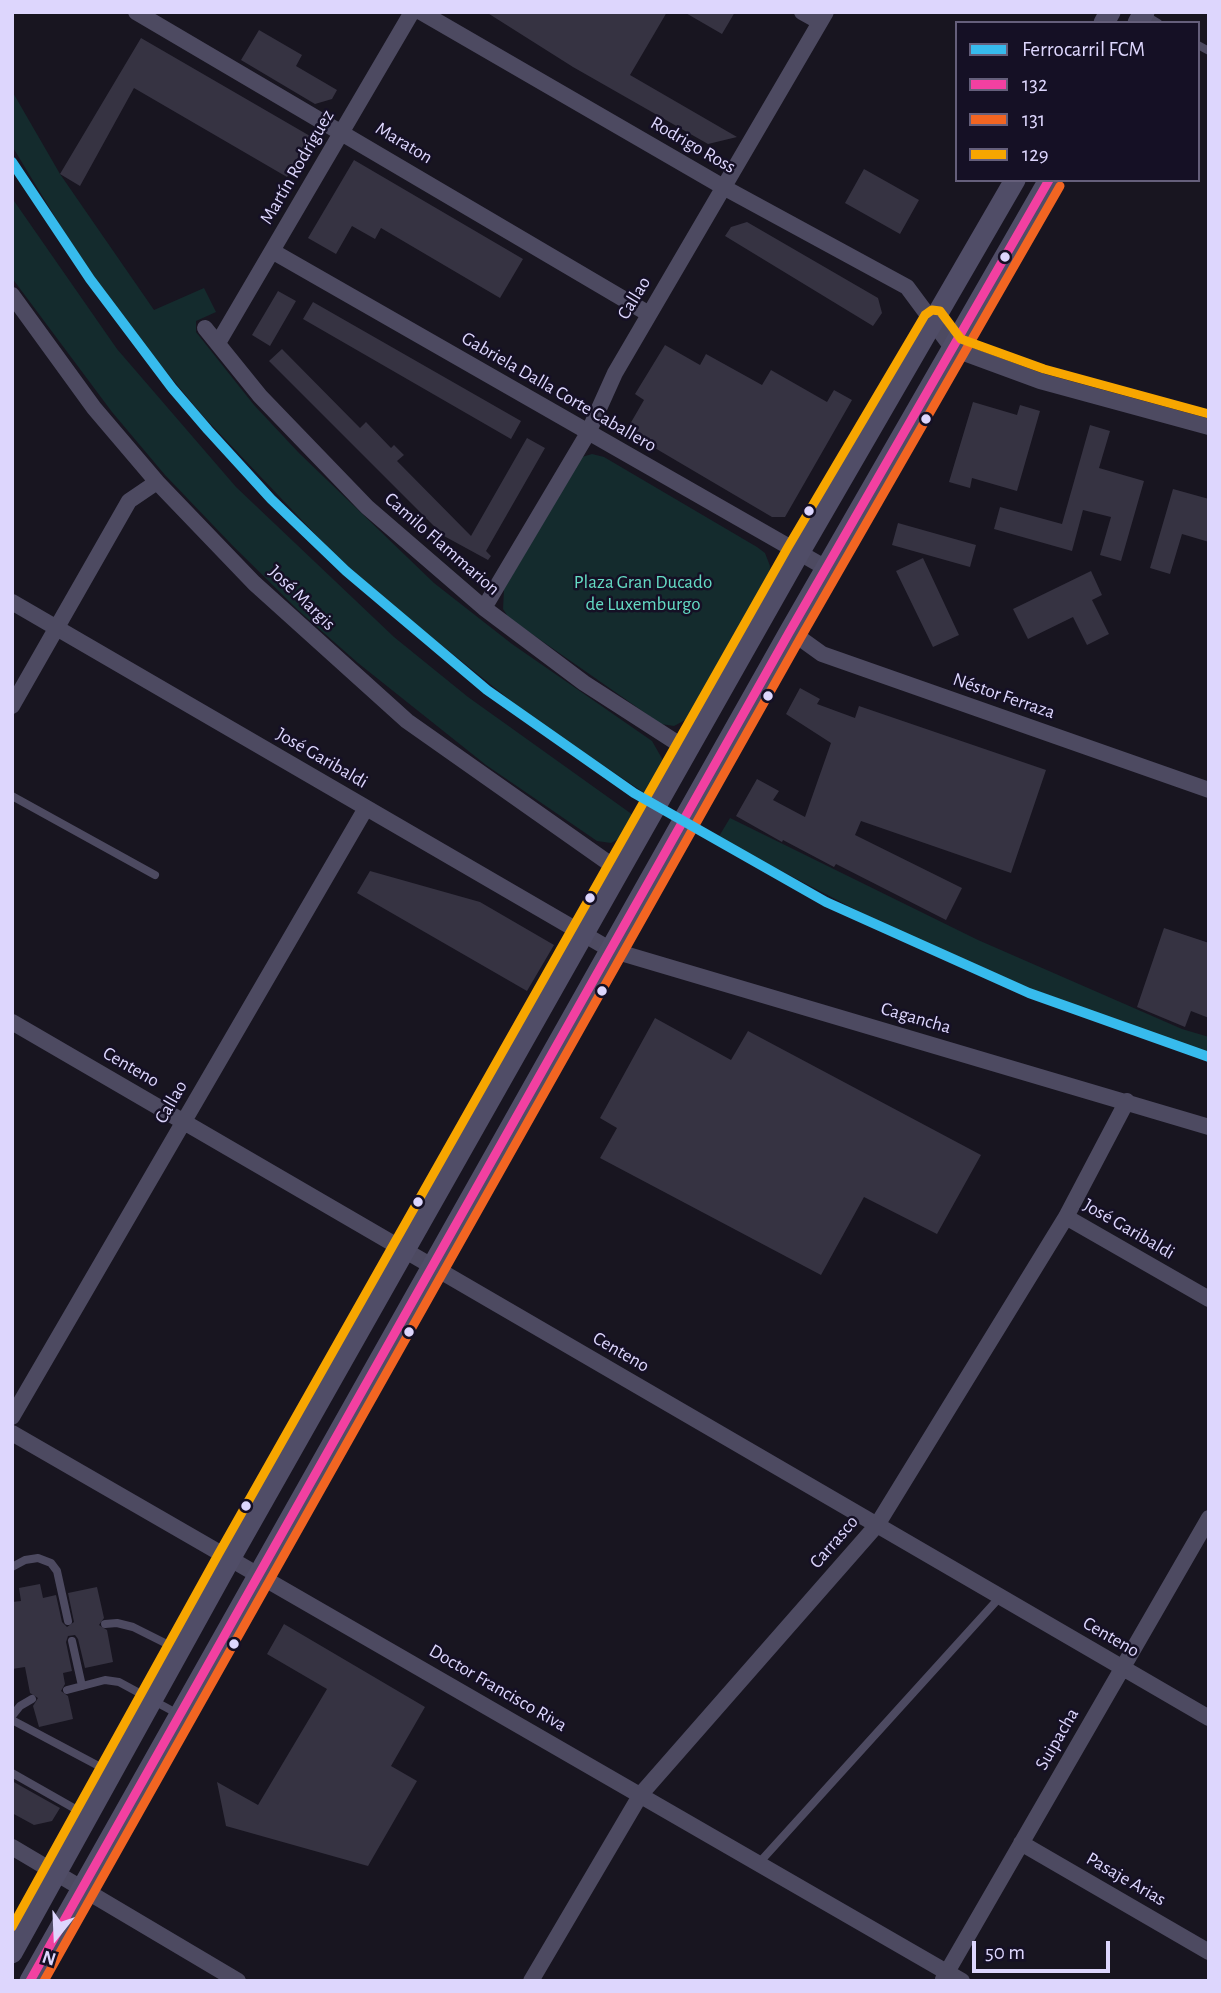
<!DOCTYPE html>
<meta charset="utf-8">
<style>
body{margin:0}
#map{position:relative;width:1221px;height:1993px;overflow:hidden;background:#181520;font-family:"Alegreya Sans",sans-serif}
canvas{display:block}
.frame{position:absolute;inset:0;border:14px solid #ddd6fd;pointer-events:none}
.legend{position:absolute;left:955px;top:21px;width:245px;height:161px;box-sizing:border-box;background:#151025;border:2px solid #655f7b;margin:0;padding:9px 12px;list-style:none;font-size:21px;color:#ddd6fd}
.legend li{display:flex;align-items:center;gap:14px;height:35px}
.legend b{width:35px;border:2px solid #655f7b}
.north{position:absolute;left:21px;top:1902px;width:70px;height:70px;-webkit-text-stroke:5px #151025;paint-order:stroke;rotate:198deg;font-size:19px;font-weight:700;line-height:28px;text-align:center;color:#ddd6fd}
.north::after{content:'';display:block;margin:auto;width:24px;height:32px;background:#ddd6fd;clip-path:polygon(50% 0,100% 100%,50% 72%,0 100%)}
.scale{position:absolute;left:972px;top:1941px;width:138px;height:32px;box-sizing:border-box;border:4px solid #ddd6fd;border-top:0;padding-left:9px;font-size:21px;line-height:24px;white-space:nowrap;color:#ddd6fd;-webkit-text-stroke:5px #151025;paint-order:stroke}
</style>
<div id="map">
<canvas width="1221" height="1993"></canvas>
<div class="frame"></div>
<ul class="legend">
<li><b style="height:9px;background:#37bbed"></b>Ferrocarril FCM</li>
<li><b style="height:9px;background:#f240a1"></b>132</li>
<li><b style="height:9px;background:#f26522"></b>131</li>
<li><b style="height:9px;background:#f7a600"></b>129</li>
</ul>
<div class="north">N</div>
<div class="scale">50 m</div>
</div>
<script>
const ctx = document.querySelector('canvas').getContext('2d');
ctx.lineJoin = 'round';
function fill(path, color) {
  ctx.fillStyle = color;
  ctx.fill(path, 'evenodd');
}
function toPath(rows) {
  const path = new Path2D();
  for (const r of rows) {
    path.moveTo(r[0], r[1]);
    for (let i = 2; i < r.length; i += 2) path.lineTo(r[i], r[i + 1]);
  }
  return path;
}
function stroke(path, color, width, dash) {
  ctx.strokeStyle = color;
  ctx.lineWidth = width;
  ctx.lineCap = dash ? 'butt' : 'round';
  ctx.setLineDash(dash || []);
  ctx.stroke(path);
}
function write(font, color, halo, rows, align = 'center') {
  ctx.font = font + ' "Alegreya Sans",sans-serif';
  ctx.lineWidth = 5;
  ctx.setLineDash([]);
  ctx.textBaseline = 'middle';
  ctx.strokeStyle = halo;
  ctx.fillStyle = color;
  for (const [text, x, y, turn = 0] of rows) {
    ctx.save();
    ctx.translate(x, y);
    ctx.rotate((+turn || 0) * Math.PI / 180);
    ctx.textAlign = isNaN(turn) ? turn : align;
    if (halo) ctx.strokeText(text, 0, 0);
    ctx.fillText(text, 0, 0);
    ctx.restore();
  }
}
const green = toPath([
 [12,91,60,174,154,310,204,288,216,312,196,321,196,332,254,405,299,453,434,583,512,644,652,741,664,762,646,794,531,717,398,610,333,553,203,416,143,344,83,263,12,146],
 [12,198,117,349,236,487,394,637,468,697,633,815,624,836,611,843,597,841,486,765,358,663,299,611,233,546,165,475,112,412,12,278],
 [592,454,604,457,757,547,765,553,770,566,769,577,689,718,674,726,661,724,509,618,503,609,504,589,582,457],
 [730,818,978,940,1182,1029,1209,1037,1209,1054,1029,988,883,924,718,838]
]);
const building = toPath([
 [486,12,667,12,630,75,737,137,708,144,573,67],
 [684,12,735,12,722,34],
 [259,30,302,55,296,66,337,90,332,99,315,104,241,60],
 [141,38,310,136,287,177,134,88,80,186,60,174],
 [354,160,523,259,500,298,381,228,375,239,352,226,336,254,308,238],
 [864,169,919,200,900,234,845,203],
 [747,222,878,298,882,313,873,326,725,236,731,227],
 [278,291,296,301,270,346,252,335],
 [313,302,521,421,511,439,303,319],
 [665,345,700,365,706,354,762,385,771,370,827,402,834,390,852,400,785,517,772,517,626,431,644,400,635,394],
 [282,349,360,428,366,422,391,448,394,445,404,455,397,461,471,536,527,438,545,448,486,551,491,556,488,560,444,536,269,361],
 [973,402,1017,415,1020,405,1040,411,1017,491,972,478,970,488,949,482],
 [1090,425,1110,431,1099,468,1144,481,1121,561,1100,555,1111,517,1083,510,1072,551,994,529,1000,507,1062,524],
 [1173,489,1209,499,1209,542,1182,534,1170,574,1150,568],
 [898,523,976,545,970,567,892,545],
 [923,558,959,635,933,647,896,571],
 [1091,571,1102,595,1092,600,1109,634,1087,645,1073,617,1028,639,1013,609],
 [800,688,820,699,817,704,855,718,859,706,1046,770,1011,873,861,821,855,835,962,888,946,920,836,864,834,867,783,840,782,842,736,816,757,779,779,791,773,800,805,817,831,743,786,714],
 [370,871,480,902,554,945,527,991,357,893],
 [1164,928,1209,943,1209,1018,1191,1011,1185,1027,1137,1007],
 [655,1018,731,1060,748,1031,981,1155,937,1234,864,1197,821,1275,600,1158,617,1128,600,1118],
 [40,1584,43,1598,56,1595,62,1622,67,1627,74,1622,68,1593,97,1587,104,1618,99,1625,107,1630,113,1662,85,1668,78,1639,75,1635,68,1636,66,1642,72,1671,63,1673,65,1684,61,1691,68,1696,73,1719,39,1727,33,1706,38,1698,30,1693,25,1667,12,1669,12,1602,21,1601,19,1588],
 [284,1624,425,1707,391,1766,417,1781,368,1866,226,1826,217,1782,258,1805,327,1689,267,1654],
 [12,1781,60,1808,52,1821,34,1825,12,1813]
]);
const service = toPath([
 [1143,14,1158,23],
 [1198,45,1209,51],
 [12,796,155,875],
 [12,1567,25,1560,38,1558,51,1563,57,1571,68,1621],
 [105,1624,117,1623,133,1627,177,1649],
 [72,1641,82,1686],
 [67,1690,105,1680,119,1682,180,1715],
 [12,1716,20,1706,32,1699],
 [12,1720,110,1772],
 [12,1773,86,1815],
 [758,1864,1000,1597]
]);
const minor = toPath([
 [136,12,649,314],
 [421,12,725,188,907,287,953,349,1040,381,1209,427],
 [802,12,820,22],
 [272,251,826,568],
 [12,295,94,408,157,482,254,583,407,721,620,871],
 [205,328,260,396,367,507,484,608,584,683,688,750],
 [218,343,412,12],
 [12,602,611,950,1209,1127],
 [484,608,588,433,615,373,826,12],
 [790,631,822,654,1209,790],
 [12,706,129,501,157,482],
 [12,1022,1209,1718],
 [1066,1217,1209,1299],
 [12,1417,366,808],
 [12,1433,962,1981],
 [1021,1843,1209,1952],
 [12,1847,238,1981],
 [943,1979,1209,1518],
 [531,1981,641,1794,877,1525,1066,1217,1127,1101]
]);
const secondary = toPath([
 [1104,23,1110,12],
 [1138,23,1144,12],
 [12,1953,230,1559,799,553,1015,180],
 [30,1981,790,631,1049,180]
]);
const bus1 = toPath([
 [30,1981,790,631,1049,180]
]);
const bus2 = toPath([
 [44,1981,801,637,1060,186]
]);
const bus3 = toPath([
 [12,1927,219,1553,788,547,925,315,932,310,940,311,961,339,1044,369,1209,414]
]);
const rail1 = toPath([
 [12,162,90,279,172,388,208,430,271,499,346,571,487,690,634,793,826,902,1029,993,1209,1057]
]);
const markers = [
 [1005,257,6,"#ddd6fd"],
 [926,419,6,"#ddd6fd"],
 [809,511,6,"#ddd6fd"],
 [768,696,6,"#ddd6fd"],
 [590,898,6,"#ddd6fd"],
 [602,991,6,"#ddd6fd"],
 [418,1202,6,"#ddd6fd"],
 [409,1332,6,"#ddd6fd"],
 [246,1506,6,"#ddd6fd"],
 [234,1644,6,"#ddd6fd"]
];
const streetNames = [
 ["Maraton",404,143,31],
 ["Rodrigo Ross",693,145,30],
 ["Martín Rodríguez",297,167,-60],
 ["Callao",634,298,-59],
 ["Gabriela Dalla Corte Caballero",559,392,30],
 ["Camilo Flammarion",442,544,41],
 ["José Margis",302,598,44],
 ["Néstor Ferraza",1004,696,19],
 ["José Garibaldi",322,758,30],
 ["Cagancha",916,1018,16],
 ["Centeno",131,1067,30],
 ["Callao",171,1102,-60],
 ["José Garibaldi",1129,1229,30],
 ["Centeno",621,1352,30],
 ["Carrasco",834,1542,-49],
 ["Centeno",1111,1637,30],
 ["Doctor Francisco Riva",498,1688,30],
 ["Suipacha",1057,1739,-60],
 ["Pasaje Arias",1126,1879,30]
];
const parkNames = [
 ["Plaza Gran Ducado",643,582],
 ["de Luxemburgo",643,604]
];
fill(green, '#142b2d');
fill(building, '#363342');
stroke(service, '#4d4a61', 8);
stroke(minor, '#4d4a61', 16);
stroke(secondary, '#504d67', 21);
stroke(bus1, '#f240a1', 9);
stroke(bus2, '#f26522', 9);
stroke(bus3, '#f7a600', 9);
stroke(rail1, '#37bbed', 10);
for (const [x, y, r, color] of markers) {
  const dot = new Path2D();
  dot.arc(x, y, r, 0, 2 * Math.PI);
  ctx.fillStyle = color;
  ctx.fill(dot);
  stroke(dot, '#151025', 2.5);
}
write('19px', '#ddd6fd', '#151025', streetNames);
write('19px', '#64dbc4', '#151025', parkNames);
</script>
